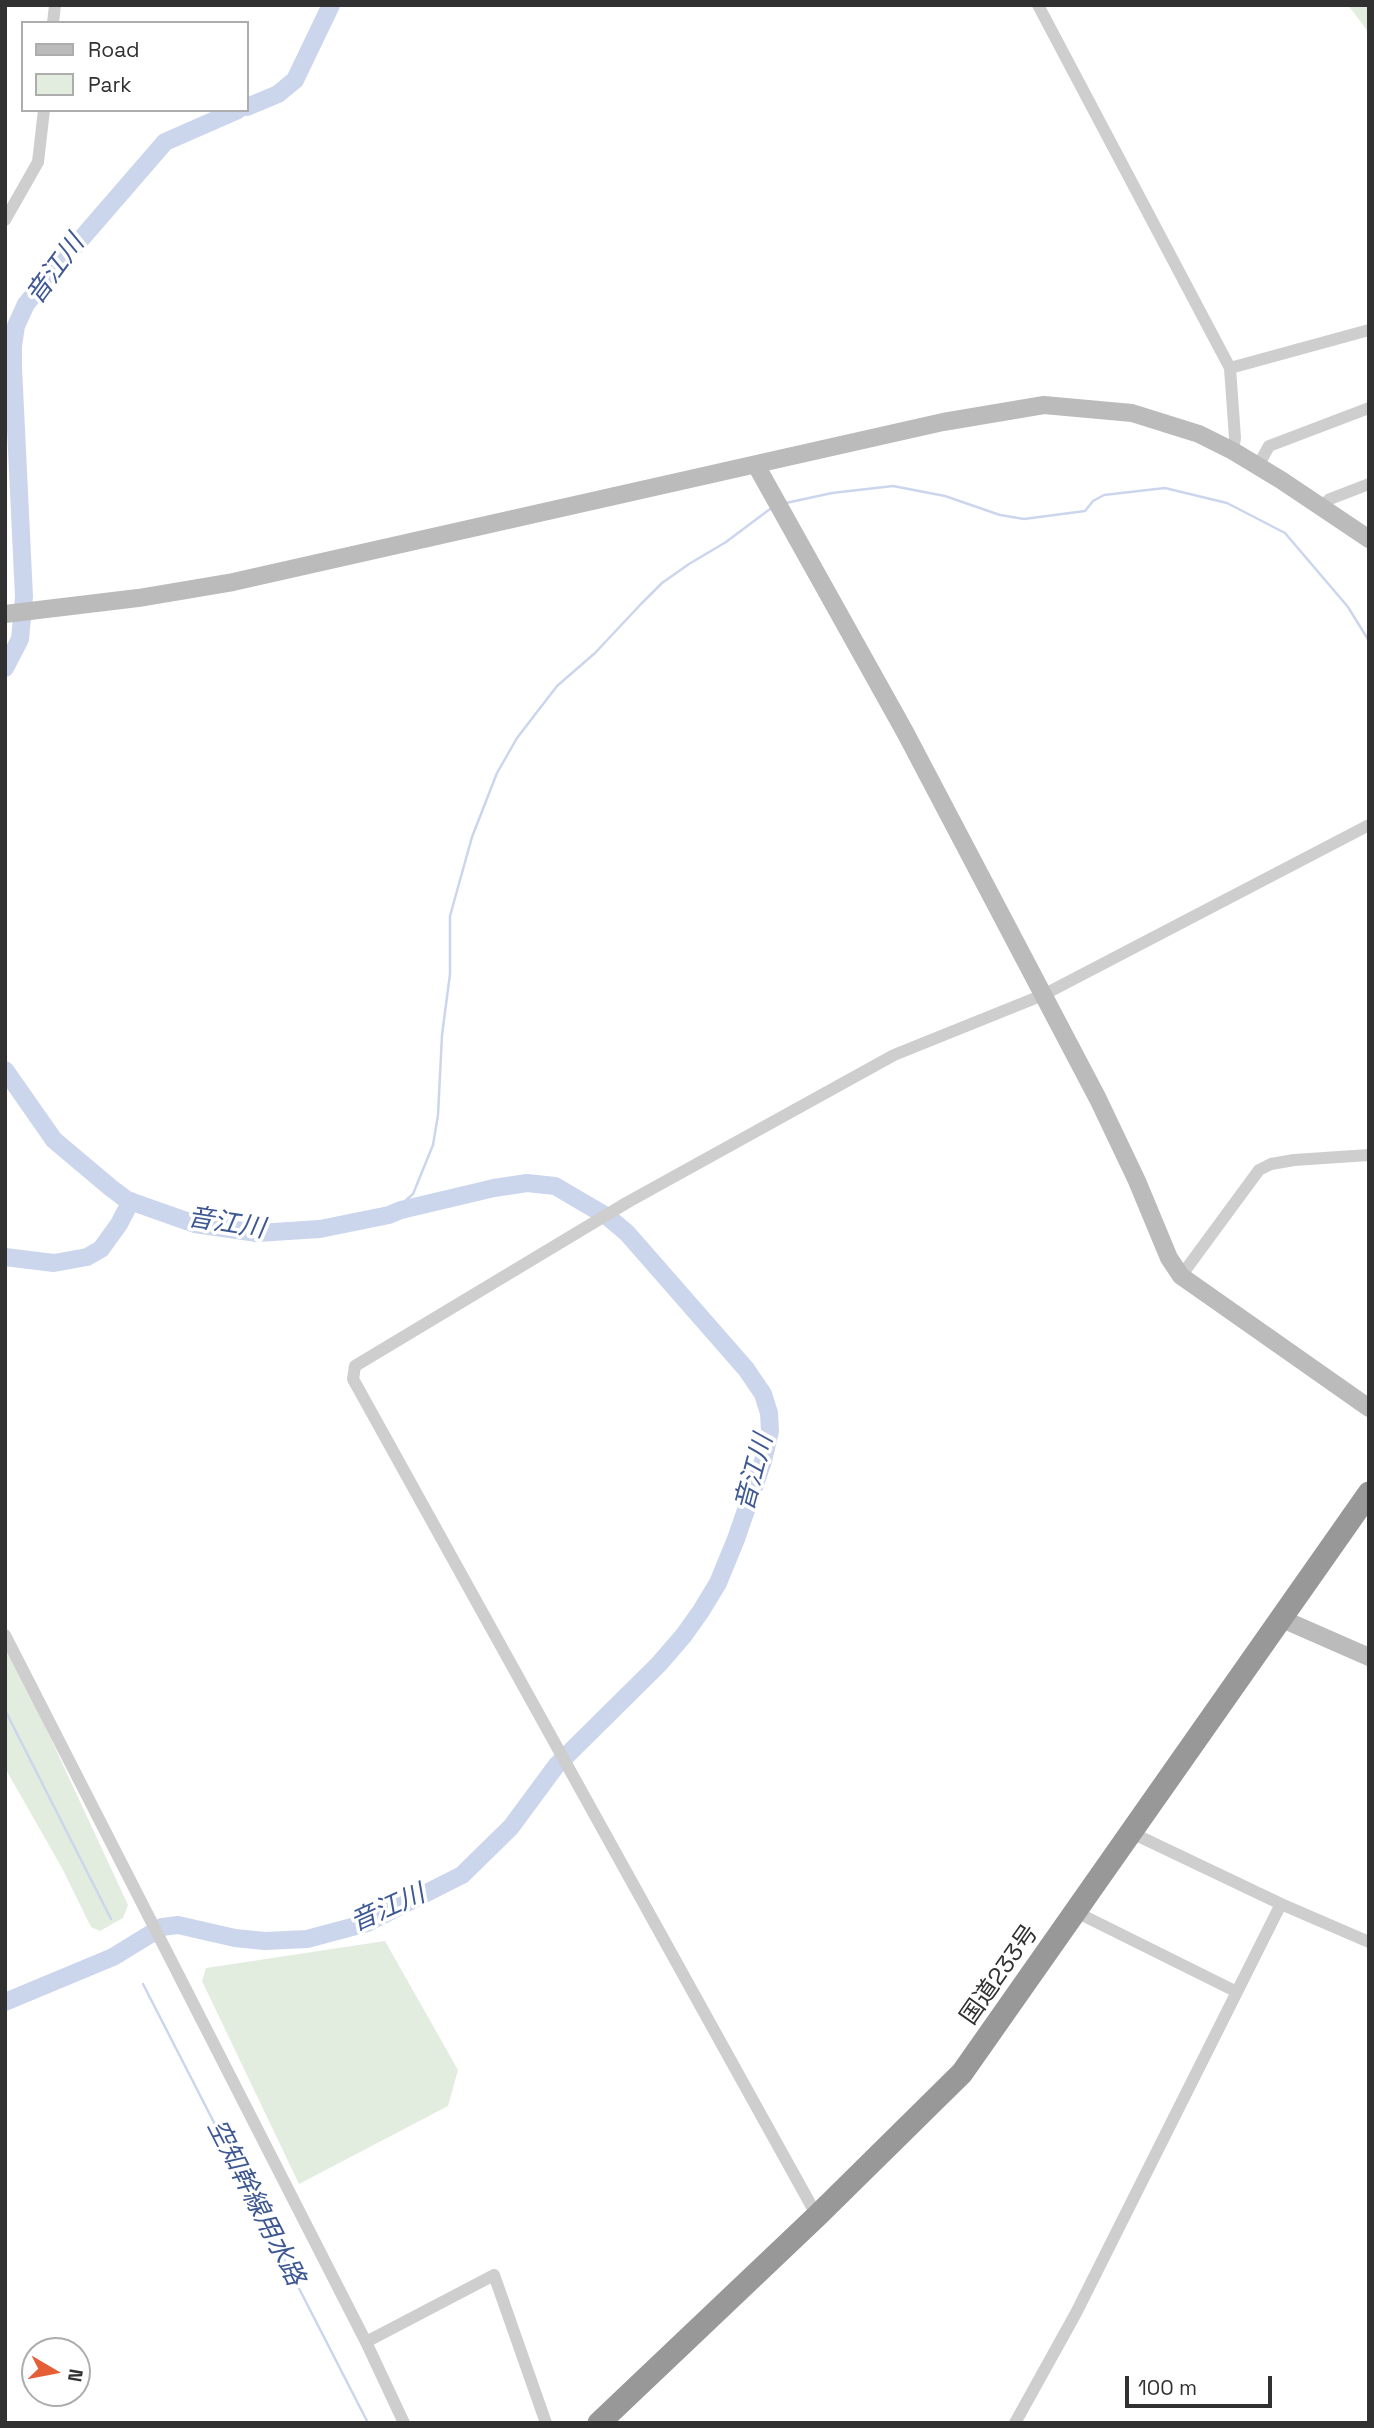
<!DOCTYPE html>
<meta charset="utf-8">
<style>
body{margin:0}
#map{position:relative;width:1374px;height:2428px;overflow:hidden;background:#fff;font-family:"Space Grotesk",sans-serif}
canvas{display:block}
.frame{position:absolute;inset:0;border:7px solid #313131;pointer-events:none}
.legend{position:absolute;left:21px;top:21px;width:228px;height:91px;box-sizing:border-box;background:#fff;border:2px solid #adadad;margin:0;padding:9px 12px;list-style:none;font-size:21px;color:#313131}
.legend li{display:flex;align-items:center;gap:14px;height:35px}
.legend b{width:35px;border:2px solid #adadad}
.north{position:absolute;left:21px;top:2337px;width:70px;height:70px;box-sizing:border-box;background:#fff;border:2px solid #adadad;border-radius:50%;rotate:100deg;font-size:19px;font-weight:700;line-height:28px;text-align:center;color:#313131}
.north::after{content:'';display:block;margin:auto;width:24px;height:32px;background:#e55e35;clip-path:polygon(50% 0,100% 100%,50% 72%,0 100%)}
.scale{position:absolute;left:1125px;top:2376px;width:147px;height:32px;box-sizing:border-box;border:4px solid #313131;border-top:0;padding-left:9px;font-size:21px;line-height:24px;white-space:nowrap;color:#313131;-webkit-text-stroke:5px #fff;paint-order:stroke}
</style>
<div id="map">
<canvas width="1374" height="2428"></canvas>
<div class="frame"></div>
<ul class="legend">
<li><b style="height:9px;background:#bbb"></b>Road</li>
<li><b style="height:19px;background:#e2eddf"></b>Park</li>
</ul>
<div class="north">N</div>
<div class="scale">100 m</div>
</div>
<script>
const ctx = document.querySelector('canvas').getContext('2d');
ctx.lineJoin = 'round';
function fill(path, color) {
  ctx.fillStyle = color;
  ctx.fill(path, 'evenodd');
}
function toPath(rows) {
  const path = new Path2D();
  for (const r of rows) {
    path.moveTo(r[0], r[1]);
    for (let i = 2; i < r.length; i += 2) path.lineTo(r[i], r[i + 1]);
  }
  return path;
}
function stroke(path, color, width, dash) {
  ctx.strokeStyle = color;
  ctx.lineWidth = width;
  ctx.lineCap = dash ? 'butt' : 'round';
  ctx.setLineDash(dash || []);
  ctx.stroke(path);
}
function write(font, color, halo, rows, align = 'center') {
  ctx.font = font + ' "Space Grotesk","Noto Sans JP",sans-serif';
  ctx.lineWidth = 7;
  ctx.setLineDash([]);
  ctx.textBaseline = 'middle';
  ctx.strokeStyle = halo;
  ctx.fillStyle = color;
  for (const [text, x, y, turn = 0] of rows) {
    ctx.save();
    ctx.translate(x, y);
    ctx.rotate((+turn || 0) * Math.PI / 180);
    ctx.textAlign = isNaN(turn) ? turn : align;
    if (halo) ctx.strokeText(text, 0, 0);
    ctx.fillText(text, 0, 0);
    ctx.restore();
  }
}
const green = toPath([
 [1348,5,1369,5,1369,33],
 [5,1640,128,1905,123,1918,100,1931,91,1927,62,1868,5,1768],
 [385,1941,458,2070,448,2106,299,2184,202,1981,206,1968]
]);
const stream = toPath([
 [786,503,832,493,893,486,945,496,1000,515,1024,519,1085,511,1093,501,1104,495,1165,488,1227,503,1285,533,1348,607,1369,641],
 [401,1210,404,1202,413,1194,433,1145,438,1115,442,1035,450,974,450,916,472,837,497,773,517,738,557,686,595,653,641,604,662,583,689,564,726,542,770,509],
 [5,1710,111,1919],
 [143,1984,368,2423]
]);
const river = toPath([
 [247,107,278,94,295,80,331,5],
 [5,668,20,639,24,597,13,367,13,346,16,326,26,304,59,265,65,252,70,246,75,246,165,142,238,110],
 [5,1070,54,1140,111,1188,127,1200,195,1224,257,1233,320,1229,389,1215,401,1210,494,1188,527,1183,555,1186,608,1217,627,1233,746,1369,763,1394,769,1413,770,1431,763,1461,736,1539,718,1583,701,1611,684,1635,659,1664,556,1766,511,1827,462,1875,367,1923,307,1939,265,1941,235,1938,178,1925,162,1927,113,1957,5,2002],
 [5,1257,54,1263,87,1257,101,1249,119,1224,131,1201]
]);
const street = toPath([
 [1038,5,1230,368,1235,438,1233,451],
 [53,23,55,5],
 [5,220,38,162,44,110],
 [1230,368,1369,330],
 [1258,466,1269,446,1369,408],
 [1321,506,1330,499,1369,484],
 [1181,1276,1259,1170,1271,1164,1294,1160,1369,1155],
 [5,1635,366,2342,404,2423],
 [1132,1833,1281,1904,1369,1942],
 [1076,1912,1237,1992],
 [817,2216,353,1379,355,1366,628,1202,894,1055,1043,995,1369,825],
 [366,2342,494,2275,546,2423],
 [1015,2423,1076,2313,1281,1904]
]);
const secondary = toPath([
 [756,465,905,732,1098,1099,1137,1181,1169,1258,1181,1276,1369,1408],
 [5,614,138,598,233,582,943,422,1044,405,1132,413,1199,434,1233,451,1281,480,1369,539],
 [1280,1618,1369,1657]
]);
const highway = toPath([
 [599,2423,817,2216,962,2073,1369,1493]
]);
const streetNames = [
 ["国道233号",1000,1975,-55]
];
const waterNames = [
 ["音江川",56,270,-54],
 ["音江川",226,1224,9],
 ["音江川",755,1473,-75],
 ["音江川",388,1909,-24],
 ["空知幹線用水路",255,2203,63]
];
fill(green, '#e2eddf');
stroke(stream, '#cbd6ed', 2.5);
stroke(river, '#cbd6ed', 18);
stroke(street, '#cecece', 12);
stroke(secondary, '#bbb', 18);
stroke(highway, '#989898', 23);
write('24px', '#313131', '#fff', streetNames);
write('italic 26px', '#3e5893', '#fff', waterNames);
</script>
